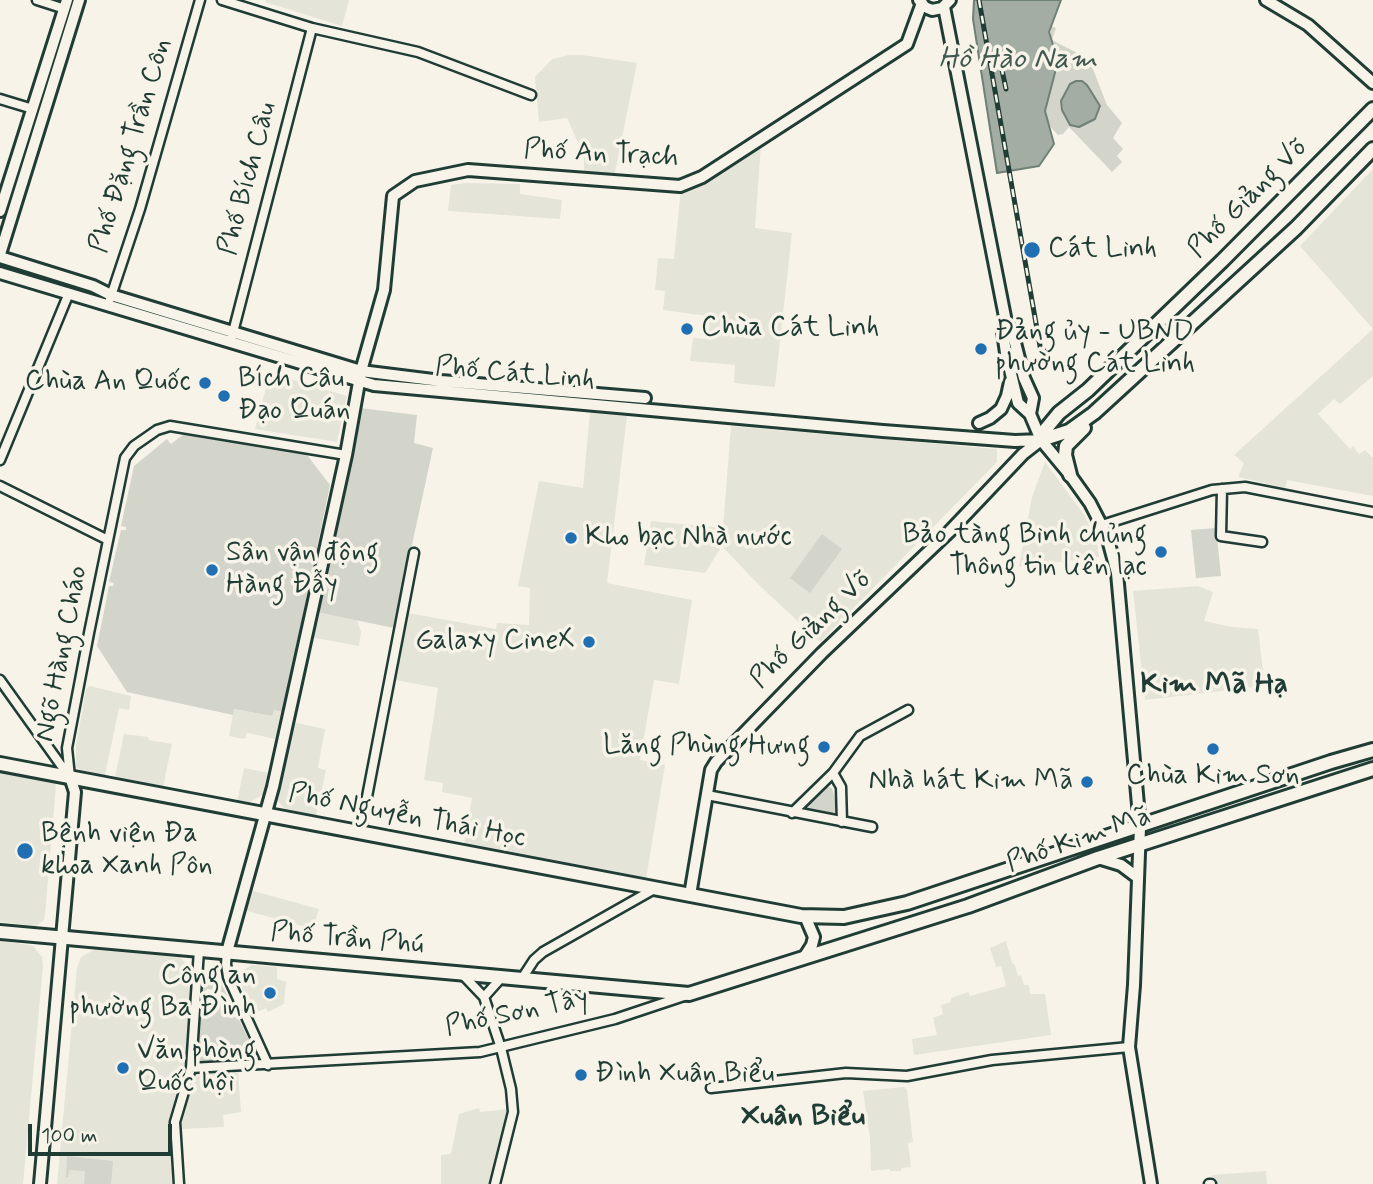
<!DOCTYPE html>
<meta charset="utf-8">
<style>
body{margin:0}
#map{position:relative;width:1373px;height:1184px;overflow:hidden;background:#f7f3e8;font-family:Mynerve,sans-serif}
canvas{display:block}
.scale{position:absolute;left:28px;top:1124px;width:144px;height:32px;box-sizing:border-box;border:4px solid #1f3d34;border-top:0;padding-left:9px;font-size:21px;line-height:24px;white-space:nowrap;color:#1f3d34;-webkit-text-stroke:5px #f7f3e8;paint-order:stroke}
</style>
<div id="map">
<canvas width="1373" height="1184"></canvas>
<div class="scale">100 m</div>
</div>
<script>
const ctx = document.querySelector('canvas').getContext('2d');
ctx.lineJoin = 'round';
function fill(path, color) {
  ctx.fillStyle = color;
  ctx.fill(path, 'evenodd');
}
function toPath(rows) {
  const path = new Path2D();
  for (const r of rows) {
    path.moveTo(r[0], r[1]);
    for (let i = 2; i < r.length; i += 2) path.lineTo(r[i], r[i + 1]);
  }
  return path;
}
function stroke(path, color, width, dash) {
  ctx.strokeStyle = color;
  ctx.lineWidth = width;
  ctx.lineCap = dash ? 'butt' : 'round';
  ctx.setLineDash(dash || []);
  ctx.stroke(path);
}
function write(font, color, halo, rows, align = 'center') {
  ctx.font = font + ' Mynerve,sans-serif';
  ctx.lineWidth = 7;
  ctx.setLineDash([]);
  ctx.textBaseline = 'middle';
  ctx.strokeStyle = halo;
  ctx.fillStyle = color;
  for (const [text, x, y, turn = 0] of rows) {
    ctx.save();
    ctx.translate(x, y);
    ctx.rotate((+turn || 0) * Math.PI / 180);
    ctx.textAlign = isNaN(turn) ? turn : align;
    if (halo) ctx.strokeText(text, 0, 0);
    ctx.fillText(text, 0, 0);
    ctx.restore();
  }
}
const built = toPath([
 [266,0,349,0,342,26,265,2],
 [569,55,582,55,637,63,614,177,584,173,584,156,567,118,539,122,535,77,552,59],
 [761,144,755,228,792,233,775,387,734,383,735,365,690,361,693,338,706,339,708,316,663,310,665,291,655,290,658,258,674,259,681,188],
 [1373,169,1373,376,1340,404,1334,399,1318,414,1350,449,1353,446,1359,454,1365,450,1373,458,1373,496,1287,480,1285,488,1238,477,1244,463,1234,455,1373,329,1300,246],
 [465,183,520,184,520,194,562,200,560,219,448,211,451,185],
 [270,373,347,396,337,442,255,429],
 [590,412,627,416,607,583,692,600,679,684,654,680,640,760,665,765,646,879,464,845,472,798,442,792,443,783,424,780,438,688,390,679,403,612,496,629,497,623,529,625,530,588,518,586,539,481,583,488],
 [731,426,997,449,997,462,820,642,757,583,722,546,705,573,644,565,651,521,723,528],
 [1045,462,1085,516,1097,544,1099,557,1019,567,1032,497],
 [1198,586,1213,592,1204,621,1232,627,1258,629,1265,686,1145,700,1133,591],
 [316,612,357,620,361,632,359,646,310,637],
 [90,686,131,696,129,710,119,708,105,775,83,772,76,767,76,746,86,689],
 [234,709,272,716,273,710,282,712,276,739,247,733,245,739,229,736],
 [292,722,325,729,318,768,326,770,316,816,285,809,277,800],
 [124,734,148,737,149,740,172,744,163,787,115,777],
 [244,768,269,773,264,794,248,803,237,802],
 [0,770,51,780,56,785,45,915,44,920,36,926,0,922],
 [250,890,319,909,313,929,244,910],
 [0,940,33,946,42,957,43,966,23,1184,0,1184],
 [1006,941,1012,963,1015,965,1018,976,1021,975,1024,985,1029,985,1030,994,1045,994,1051,1035,914,1055,912,1039,937,1035,933,1018,943,1014,941,1005,951,1002,951,998,968,992,970,996,1006,986,1001,966,996,967,990,948],
 [97,948,174,954,179,956,192,970,189,1058,169,1125,174,1184,57,1184,77,968,81,957],
 [252,965,277,967,277,979,286,982,284,1004,268,1012,266,1008,253,1014,239,980,242,971],
 [238,1071,241,1112,223,1115,224,1127,181,1129,185,1108,194,1079,202,1073],
 [904,1087,907,1090,913,1142,908,1143,911,1167,901,1168,901,1171,890,1171,890,1169,871,1171,870,1138,863,1091],
 [479,1108,480,1112,509,1109,492,1184,441,1184,441,1155,451,1154,459,1114],
 [1266,1171,1267,1184,1213,1184,1212,1175]
]);
const green = toPath([
 [1051,26,1056,28,1052,40,1089,59,1107,105,1122,123,1113,138,1123,149,1117,156,1122,162,1112,172,1069,127,1063,134,1058,135,1046,122,1045,111,1058,61,1050,38],
 [1092,93,1100,106,1095,119,1070,124,1062,110,1061,101],
 [360,408,417,415,414,443,433,448,394,628,316,612],
 [188,431,307,455,330,485,284,705,282,712,274,710,272,716,234,709,233,715,127,692,97,646,109,586,113,586,114,583,109,582,121,530,126,530,126,527,121,526,134,466,167,439,171,444],
 [1216,528,1221,576,1196,578,1191,530],
 [822,534,842,549,810,593,790,578],
 [827,787,832,788,839,813,834,817,807,811,807,806],
 [209,979,215,979,221,983,255,1052,253,1059,201,1062,197,1059,201,989],
 [67,1156,113,1161,111,1184,84,1184,85,1171,69,1170,68,1177,66,1177]
]);
const water = toPath([
 [974,0,1061,0,1049,32,1058,61,1045,111,1054,144,1039,166,997,173,973,19,974,0],
 [1076,81,1082,81,1087,85,1100,106,1095,119,1079,127,1070,125,1062,110,1061,101,1070,84,1076,81]
]);
const street = toPath([
 [37,0,65,9],
 [222,0,312,28,418,52,531,95],
 [0,99,33,109],
 [110,299,140,209,200,0],
 [232,336,312,28],
 [0,460,69,293],
 [0,486,108,540],
 [1222,489,1221,536,1262,542],
 [1102,525,1212,490,1245,487,1373,512],
 [0,680,68,775],
 [70,777,67,748,89,633,125,458,134,446,157,430,170,426,346,455],
 [707,795,872,827],
 [792,813,833,773],
 [842,822,841,787,833,773,860,736,908,710],
 [360,833,414,553],
 [227,952,226,964,228,977,268,1065],
 [463,975,484,997,501,1048,511,1089,513,1112,495,1184],
 [521,980,534,960,543,952,656,888],
 [484,997,501,978],
 [191,1068,480,1052,615,1019,684,996],
 [711,1088,846,1073,907,1076,992,1060,1129,1047],
 [179,1184,175,1122,191,1068,199,950],
 [1209,1184,1211,1184]
]);
const secondary = toPath([
 [919,0,925,7,932,10,942,8,950,0],
 [1266,0,1308,25,1373,83],
 [944,7,1006,322,1012,331,1024,378,1033,398,1030,414],
 [0,211,67,0],
 [0,254,79,0],
 [0,257,93,286,111,295,361,371,441,381,645,398],
 [0,273,374,385,883,431,1015,441,1041,440],
 [1006,322,1003,332,1006,353,1018,403,1030,414,1041,440,1070,475,1090,503,1107,536,1117,573,1140,827,1134,985,1129,1047,1151,1184],
 [979,423,990,418,1001,409,1007,396,1010,382],
 [1098,858,1121,865,1137,877],
 [690,895,711,770,716,762,822,653,949,532,1023,454,1041,440],
 [805,916,814,937,812,945,805,956],
 [227,952,273,787,346,455,361,371,384,290,393,196,415,181,468,170,680,186,702,177,907,44,922,3],
 [40,1184,75,792,70,777]
]);
const primary = toPath([
 [1041,440,1045,430,1059,413,1088,390,1222,261,1373,109],
 [1041,440,1069,431,1094,413,1296,228,1373,149],
 [1070,475,1065,455,1066,446,1084,428],
 [0,764,801,916,844,917,907,903,1331,762,1373,750],
 [0,932,689,994,968,906,1098,858,1373,769]
]);
const rail = toPath([
 [979,0,1043,363],
 [998,51,1006,89]
]);
const markers = [
 [1032,250,9,"#1f6fb2"],
 [687,329,7,"#1f6fb2"],
 [981,349,7,"#1f6fb2"],
 [205,383,7,"#1f6fb2"],
 [224,396,7,"#1f6fb2"],
 [571,538,7,"#1f6fb2"],
 [1161,552,7,"#1f6fb2"],
 [212,570,7,"#1f6fb2"],
 [589,642,7,"#1f6fb2"],
 [824,747,7,"#1f6fb2"],
 [1213,749,7,"#1f6fb2"],
 [1087,782,7,"#1f6fb2"],
 [25,851,9,"#1f6fb2"],
 [270,993,7,"#1f6fb2"],
 [123,1068,7,"#1f6fb2"],
 [581,1075,7,"#1f6fb2"]
];
const streetNames = [
 ["Phố Đặng Trần Côn",132,146,-73],
 ["Phố An Trạch",601,155,3],
 ["Phố Bích Câu",249,179,-75],
 ["Phố Giảng Võ",1249,199,-45],
 ["Phố Cát Linh",515,375,5],
 ["Phố Giảng Võ",812,630,-44],
 ["Ngõ Hàng Cháo",63,654,-79],
 ["Phố Nguyễn Thái Học",407,817,11],
 ["Phố Kim Mã",1079,841,-19],
 ["Phố Trần Phú",347,940,5],
 ["Phố Sơn Tây",517,1014,-12]
];
const poiNames = [
 ["Cát Linh",1048,250],
 ["Chùa Cát Linh",701,329],
 ["Đảng ủy - UBND",995,333],
 ["phường Cát Linh",995,365],
 ["Bích Câu",238,380],
 ["Đạo Quán",238,412],
 ["Chùa An Quốc",191,383,"right"],
 ["Bảo tàng Binh chủng",1147,536,"right"],
 ["Thông tin liên lạc",1147,568,"right"],
 ["Kho bạc Nhà nước",585,538],
 ["Sân vận động",226,554],
 ["Hàng Đẫy",226,586],
 ["Galaxy CineX",575,642,"right"],
 ["Lăng Phùng Hưng",810,747,"right"],
 ["Chùa Kim Sơn",1213,777,"center"],
 ["Nhà hát Kim Mã",1073,782,"right"],
 ["Bệnh viện Đa",41,835],
 ["khoa Xanh Pôn",41,867],
 ["Công an",256,977,"right"],
 ["phường Ba Đình",256,1009,"right"],
 ["Văn phòng",137,1052],
 ["Quốc hội",137,1084],
 ["Đình Xuân Biểu",595,1075]
];
const waterNames = [
 ["Hồ Hào Nam",1018,61]
];
const neighbourhoodNames = [
 ["Kim Mã Hạ",1214,686],
 ["Xuân Biểu",803,1118]
];
fill(built, '#e5e4d9');
fill(green, '#d3d5ca');
fill(water, '#a4ada3');
stroke(water, '#6f8077', 2);
stroke(street, '#1f3d34', 13);
stroke(secondary, '#1f3d34', 16);
stroke(primary, '#1f3d34', 18);
stroke(street, '#f7f3e8', 8);
stroke(secondary, '#f7f3e8', 10);
stroke(primary, '#f7f3e8', 12);
stroke(rail, '#1f3d34', 5);
stroke(rail, '#f7f3e8', 2.5, [8]);
for (const [x, y, r, color] of markers) {
  const dot = new Path2D();
  dot.arc(x, y, r, 0, 2 * Math.PI);
  ctx.fillStyle = color;
  ctx.fill(dot);
  stroke(dot, '#f7f3e8', 2.5);
}
write('28px', '#1f3d34', '#f7f3e8', streetNames);
write('28px', '#1f3d34', '#f7f3e8', poiNames, 'left');
write('italic 30px', '#405950', '#f7f3e8', waterNames);
write('bold 30px', '#1f3d34', '#f7f3e8', neighbourhoodNames);
</script>
